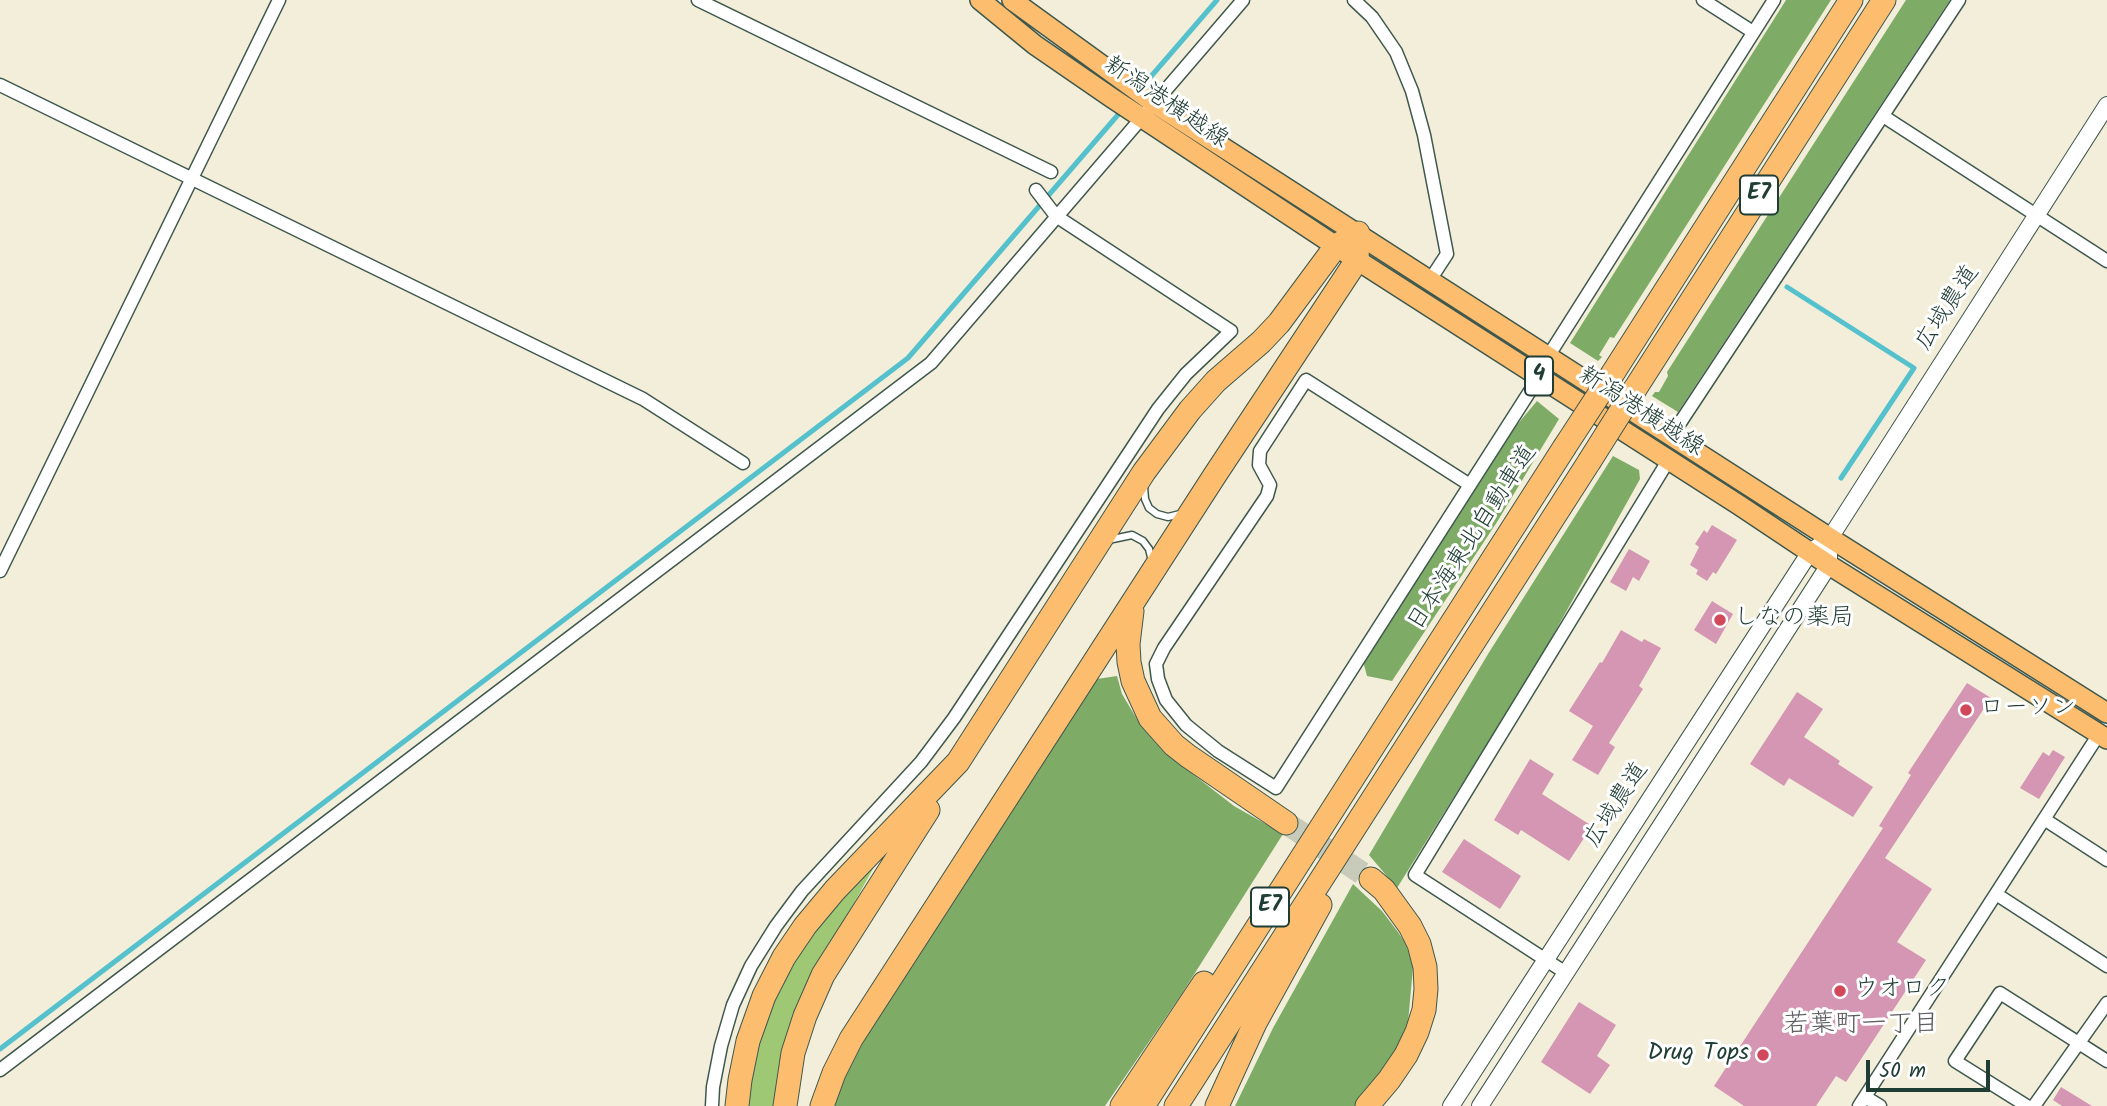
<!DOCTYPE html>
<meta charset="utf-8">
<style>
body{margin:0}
#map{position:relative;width:2107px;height:1106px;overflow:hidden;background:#f2eeda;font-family:Kalam,sans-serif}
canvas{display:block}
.scale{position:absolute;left:1866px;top:1060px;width:124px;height:32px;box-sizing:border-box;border:4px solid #1f3d34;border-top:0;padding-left:9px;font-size:21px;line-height:24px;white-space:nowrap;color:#1f3d34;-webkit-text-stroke:5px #fff;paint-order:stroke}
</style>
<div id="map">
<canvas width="2107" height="1106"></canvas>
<div class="scale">50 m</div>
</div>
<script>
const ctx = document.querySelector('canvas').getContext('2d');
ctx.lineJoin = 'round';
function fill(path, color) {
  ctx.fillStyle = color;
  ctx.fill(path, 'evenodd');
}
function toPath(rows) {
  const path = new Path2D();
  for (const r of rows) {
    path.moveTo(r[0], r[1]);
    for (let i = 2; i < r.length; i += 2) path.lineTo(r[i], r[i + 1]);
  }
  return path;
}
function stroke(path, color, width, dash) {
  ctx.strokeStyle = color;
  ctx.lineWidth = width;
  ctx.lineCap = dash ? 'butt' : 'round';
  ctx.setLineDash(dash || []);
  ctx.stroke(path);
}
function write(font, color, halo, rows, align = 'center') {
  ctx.font = font + ' Kalam,"Klee One",sans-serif';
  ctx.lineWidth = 6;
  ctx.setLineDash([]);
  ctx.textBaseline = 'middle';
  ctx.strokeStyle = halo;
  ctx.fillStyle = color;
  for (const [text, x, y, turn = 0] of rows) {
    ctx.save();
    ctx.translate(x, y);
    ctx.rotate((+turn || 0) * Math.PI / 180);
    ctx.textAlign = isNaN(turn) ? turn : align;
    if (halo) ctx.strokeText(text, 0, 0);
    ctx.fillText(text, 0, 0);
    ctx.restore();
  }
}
const green = toPath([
 [874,867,807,988,776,1106,746,1106,757,1046,778,982,833,903]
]);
const forest = toPath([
 [1786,0,1831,0,1614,338,1610,337,1599,355,1602,357,1598,361,1570,343],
 [1906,0,1950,0,1678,412,1652,396,1655,392,1659,392,1668,376,1667,372],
 [1537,401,1559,419,1497,522,1392,681,1367,676,1363,661,1510,433],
 [1613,456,1639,470,1640,479,1537,664,1397,888,1369,855,1488,654],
 [1117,676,1122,694,1141,726,1163,751,1234,806,1283,834,1181,995,1105,1106,835,1106,838,1090,861,1046,898,983,1018,798,1097,679],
 [1353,884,1382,911,1398,932,1406,944,1413,967,1408,1023,1386,1070,1355,1106,1235,1106,1273,1028]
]);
const stream = toPath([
 [1141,88,1217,0],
 [1787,287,1914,368,1841,478],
 [0,1049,908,358,1123,109]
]);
const building = toPath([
 [1712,525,1737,540,1716,574,1713,572,1707,581,1696,574,1698,570,1690,565,1699,547,1695,544,1704,530,1707,533],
 [1629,549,1650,561,1639,581,1633,577,1626,591,1610,582],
 [1712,601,1733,614,1716,644,1694,630],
 [1621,630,1642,642,1644,639,1661,648,1639,686,1643,689,1609,743,1615,747,1598,775,1572,760,1593,726,1569,711,1600,662,1602,663],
 [1967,683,1991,698,1885,858,1932,889,1897,942,1926,960,1846,1082,1836,1076,1816,1106,1744,1106,1714,1086,1883,828,1879,826,1911,775,1908,773],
 [1797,692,1823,709,1804,737,1840,761,1838,764,1873,787,1853,817,1789,778,1784,786,1750,764],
 [2053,750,2065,757,2039,799,2020,788,2043,752,2049,756],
 [1530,759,1554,774,1542,794,1592,826,1569,861,1521,830,1518,835,1494,820],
 [1464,839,1521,876,1500,909,1442,872],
 [1579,1002,1616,1025,1597,1056,1610,1065,1590,1094,1541,1062],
 [2061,1087,2092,1106,2062,1106,2053,1100]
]);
const motorwayTunnel = toPath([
 [1286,823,1371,879]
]);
const service = toPath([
 [1144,487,1145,499,1149,508,1157,514,1168,517,1180,514],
 [1108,540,1132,535,1143,541,1149,549,1152,561]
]);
const minor = toPath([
 [698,0,1051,172],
 [1354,0,1372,17,1396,52,1412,91,1424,135,1447,254,1430,280],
 [1703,0,1753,32],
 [0,85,643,399,743,463],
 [1883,116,2107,261],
 [1549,355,1774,0],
 [1672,435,1959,0],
 [1470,485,1306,380,1260,451,1259,465,1270,485,1267,496,1164,648,1156,664,1158,679,1166,700,1186,725,1218,751,1276,788,1539,377],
 [0,571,279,0],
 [2044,819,2107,860],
 [1996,894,2107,966],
 [1566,973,1415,875,1668,461],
 [0,1070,931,363,1243,0],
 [1865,1097,1880,1106],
 [712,1106,713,1087,721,1046,733,1005,751,966,776,926,802,891,921,762,954,718,1158,409,1186,374,1231,331,1056,216,1036,190],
 [1859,1106,2099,734],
 [2027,1106,1955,1061,2000,993,2107,1061],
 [2034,1106,2107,1003]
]);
const tertiary = toPath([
 [1451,1106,1810,552,1830,538,2107,105],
 [1480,1106,1829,565,1829,554]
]);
const primary = toPath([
 [980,0,1035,45,1112,98,1357,260,1739,505,1829,565,2107,739],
 [1012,0,1154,103,1830,538,2107,713]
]);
const motorway = toPath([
 [1613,373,1851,0],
 [1635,389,1884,0],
 [1132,611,1128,644,1129,662,1133,681,1150,718,1174,745,1188,756,1286,823],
 [737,1106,740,1080,748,1041,764,996,784,957,805,926,835,890,958,762,1144,472,1190,410,1216,381,1261,342,1279,323,1336,246,1358,233,1357,260,1215,475,851,1039,834,1073,822,1106],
 [785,1106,793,1053,805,1016,823,975,928,810],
 [1122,1106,1204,983],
 [1143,1106,1564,448],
 [1176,1106,1589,462],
 [1217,1106,1255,1023,1320,905],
 [1367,1106,1389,1080,1406,1055,1417,1032,1424,1010,1426,989,1425,967,1419,944,1410,926,1384,890,1371,879]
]);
const motorwayBridge = toPath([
 [1564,448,1613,373],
 [1589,462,1635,389]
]);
const markers = [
 [1720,620,7,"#d1495b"],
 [1966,710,7,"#d1495b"],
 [1840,991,7,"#d1495b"],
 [1763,1055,7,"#d1495b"]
];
const shields = [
 [1759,195,38],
 [1539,376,28],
 [1270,907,38]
];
const shieldNames = [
 ["E7",1759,195],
 ["4",1539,376],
 ["E7",1270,907]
];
const streetNames = [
 ["新潟港横越線",1165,104,34],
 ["広域農道",1949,309,-57],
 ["新潟港横越線",1640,413,33],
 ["日本海東北自動車道",1474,539,-57],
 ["広域農道",1618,806,-57]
];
const poiNames = [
 ["しなの薬局",1734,620],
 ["ローソン",1980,710],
 ["ウオロク",1854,991],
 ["Drug Tops",1749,1055,"right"]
];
const neighbourhoodNames = [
 ["若葉町一丁目",1861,1027]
];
fill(green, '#9ec874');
fill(forest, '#7eac66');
stroke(stream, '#54c1cd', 5);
fill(building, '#d496b2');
stroke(motorwayTunnel, '#c8cbb9', 23, [23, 11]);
stroke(service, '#3f584d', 9);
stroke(minor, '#3f584d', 15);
stroke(tertiary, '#3f584d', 18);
stroke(primary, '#3f584d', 22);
stroke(motorway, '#3f584d', 25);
stroke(service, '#fff', 6);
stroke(minor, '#fff', 12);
stroke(tertiary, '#fff', 16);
stroke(primary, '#fcbd6f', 19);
stroke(motorway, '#fcbd6f', 23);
stroke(motorwayBridge, '#3f584d', 25, []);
stroke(motorwayBridge, '#fcbd6f', 23);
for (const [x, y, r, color] of markers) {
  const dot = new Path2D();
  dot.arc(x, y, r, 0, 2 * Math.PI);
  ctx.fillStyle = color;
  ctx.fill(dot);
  stroke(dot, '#fff', 2.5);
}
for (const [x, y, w] of shields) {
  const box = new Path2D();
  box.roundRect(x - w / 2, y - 19.5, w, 39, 5);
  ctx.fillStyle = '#fff';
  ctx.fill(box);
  stroke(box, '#1f3d34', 2);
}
write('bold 23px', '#1f3d34', null, shieldNames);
write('24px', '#1f3d34', '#fff', streetNames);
write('24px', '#1f3d34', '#fff', poiNames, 'left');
write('26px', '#5e5c60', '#fff', neighbourhoodNames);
</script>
